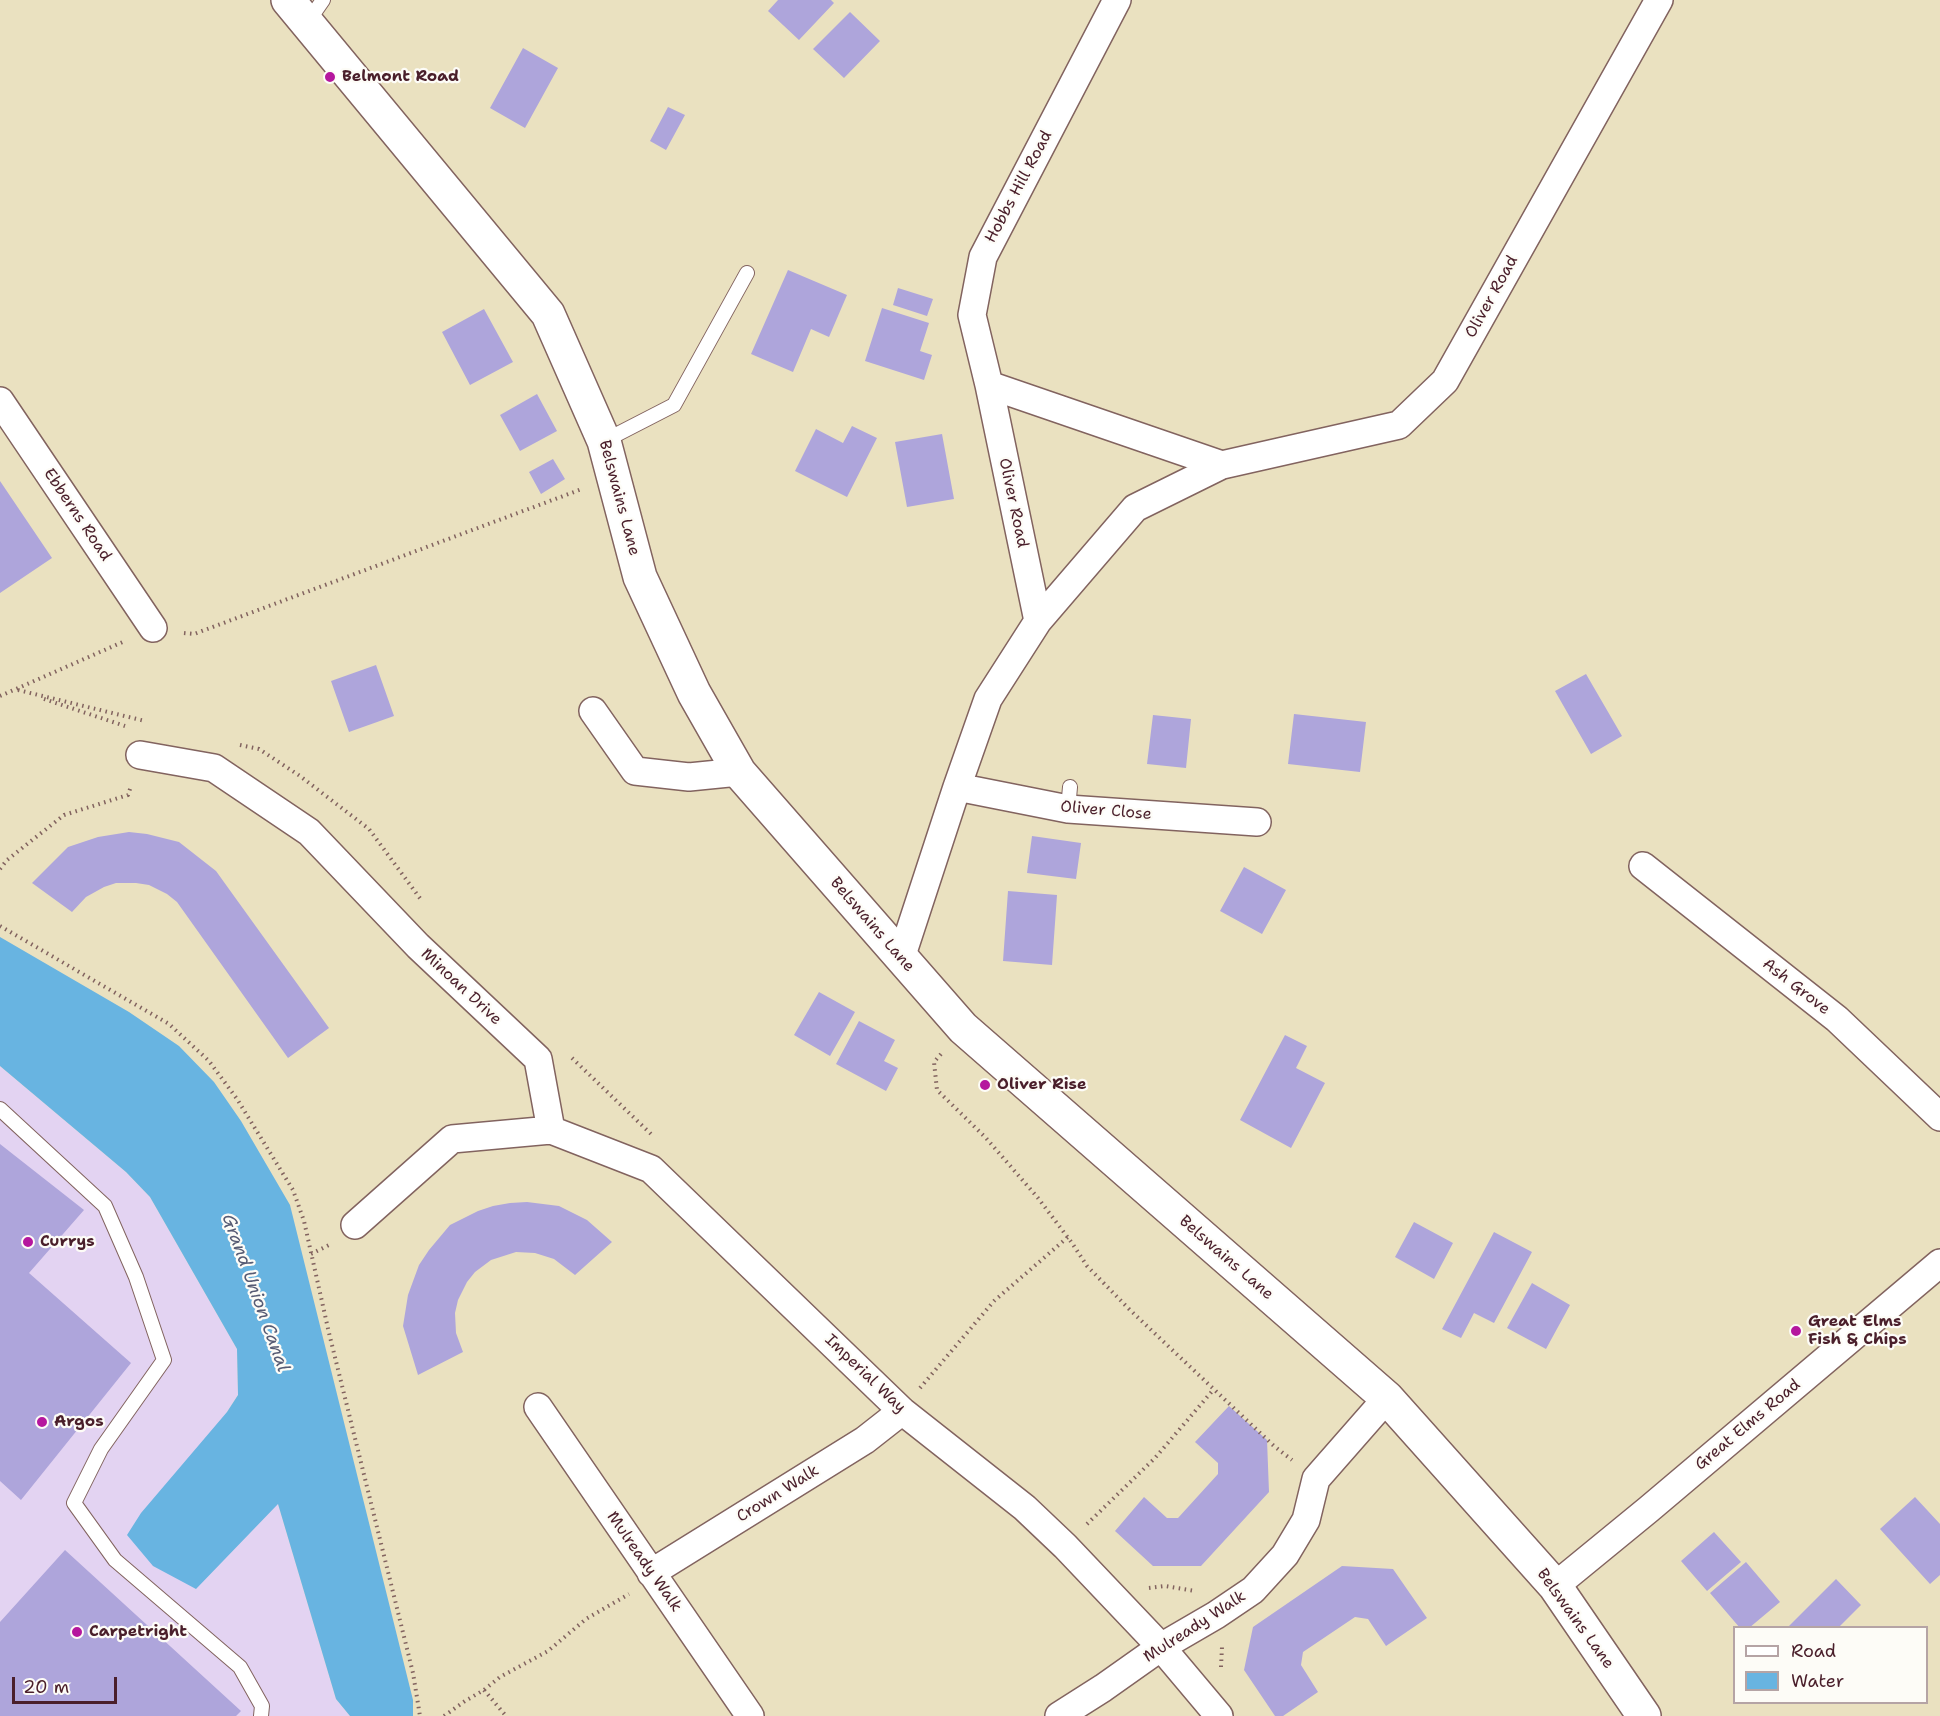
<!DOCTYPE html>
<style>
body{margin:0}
#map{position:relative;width:1940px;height:1716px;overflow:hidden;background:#eae1c0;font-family:"Shantell Sans",sans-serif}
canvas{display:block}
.legend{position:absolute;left:1733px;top:1626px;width:195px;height:78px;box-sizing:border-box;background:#fdfcf7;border:2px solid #b5a4a5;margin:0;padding:8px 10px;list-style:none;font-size:18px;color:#4a1f2b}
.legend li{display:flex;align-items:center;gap:12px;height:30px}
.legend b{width:30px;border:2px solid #b5a4a5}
.scale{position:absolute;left:12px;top:1677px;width:105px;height:27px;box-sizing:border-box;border:3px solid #4a1f2b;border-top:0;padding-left:8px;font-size:18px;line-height:21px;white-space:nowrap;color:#4a1f2b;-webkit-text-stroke:4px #fdfcf7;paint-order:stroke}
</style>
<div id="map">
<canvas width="1940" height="1716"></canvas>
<ul class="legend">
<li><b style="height:8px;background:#fff"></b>Road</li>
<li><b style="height:16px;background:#68b4e1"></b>Water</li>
</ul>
<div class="scale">20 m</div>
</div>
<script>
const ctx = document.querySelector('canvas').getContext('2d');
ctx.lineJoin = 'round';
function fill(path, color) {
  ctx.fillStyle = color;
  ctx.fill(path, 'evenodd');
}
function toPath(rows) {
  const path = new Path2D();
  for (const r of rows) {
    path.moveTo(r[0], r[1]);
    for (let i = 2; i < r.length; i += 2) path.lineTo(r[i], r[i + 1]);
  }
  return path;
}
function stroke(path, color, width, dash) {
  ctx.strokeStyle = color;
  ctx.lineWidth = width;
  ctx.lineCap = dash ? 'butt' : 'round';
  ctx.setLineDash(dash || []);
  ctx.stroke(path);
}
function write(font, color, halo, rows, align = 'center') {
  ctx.font = font + ' "Shantell Sans",sans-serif';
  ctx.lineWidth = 4.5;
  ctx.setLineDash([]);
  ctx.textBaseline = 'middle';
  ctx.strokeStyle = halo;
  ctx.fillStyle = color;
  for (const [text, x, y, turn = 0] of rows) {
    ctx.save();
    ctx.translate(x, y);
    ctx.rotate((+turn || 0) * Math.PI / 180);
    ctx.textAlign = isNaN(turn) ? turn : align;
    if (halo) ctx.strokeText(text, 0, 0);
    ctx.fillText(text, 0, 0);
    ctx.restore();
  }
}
const built = toPath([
 [0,1066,126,1172,150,1197,237,1349,238,1395,227,1412,278,1504,336,1699,350,1716,0,1716]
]);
const water = toPath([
 [0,937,129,1012,179,1046,214,1082,241,1121,290,1205,413,1700,413,1716,350,1716,336,1699,278,1504,196,1589,153,1566,127,1535,141,1513,227,1412,238,1395,237,1349,150,1197,126,1172,0,1066]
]);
const building = toPath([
 [778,0,831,0,834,3,799,40,768,11],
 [850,12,880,41,844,78,813,49],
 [523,48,558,68,525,128,490,108],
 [668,107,685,115,666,150,650,141],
 [788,270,847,295,829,337,811,329,793,372,751,354],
 [898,288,933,299,927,316,893,305],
 [882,308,929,323,920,351,932,355,924,380,865,361],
 [484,309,513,362,470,385,442,332],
 [537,394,557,431,520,451,500,415],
 [852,426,877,438,847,497,795,471,816,429,843,443],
 [942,434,954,499,907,507,895,442],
 [553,459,565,479,541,494,529,472],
 [0,481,52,558,0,593],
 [376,665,394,716,349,732,331,681],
 [1586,674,1622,736,1591,754,1555,691],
 [1294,714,1366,722,1360,772,1288,764],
 [1153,715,1191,719,1186,768,1147,764],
 [129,832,147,834,179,842,216,871,329,1028,288,1058,177,902,167,894,149,885,136,883,116,883,104,887,86,897,72,912,32,883,68,847,98,837],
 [1032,836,1081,843,1076,879,1027,873],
 [1244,867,1286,890,1262,934,1220,911],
 [1008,891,1057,895,1052,965,1003,961],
 [819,992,855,1012,830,1056,794,1035],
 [859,1021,895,1040,884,1061,898,1068,886,1091,836,1064],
 [1285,1035,1307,1046,1296,1068,1325,1083,1291,1148,1240,1120],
 [0,1144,84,1210,29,1273,131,1363,21,1500,0,1481],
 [527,1202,559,1206,587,1220,612,1242,575,1275,554,1259,535,1253,516,1252,491,1260,475,1272,467,1282,458,1300,455,1313,456,1333,463,1352,418,1375,403,1326,408,1295,419,1265,429,1250,450,1225,478,1211,493,1206,510,1203],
 [1414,1222,1453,1243,1434,1279,1395,1257],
 [1494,1232,1532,1252,1494,1323,1474,1313,1461,1338,1442,1329],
 [1532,1283,1570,1305,1546,1349,1507,1328],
 [1229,1406,1267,1440,1269,1492,1201,1566,1153,1566,1115,1531,1144,1497,1167,1518,1178,1518,1218,1474,1218,1463,1195,1442],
 [1915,1497,1940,1524,1940,1575,1930,1584,1880,1529],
 [1714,1532,1741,1562,1707,1591,1681,1561],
 [65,1550,241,1711,236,1716,0,1716,0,1622],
 [1746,1562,1780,1602,1749,1628,1740,1628,1710,1593],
 [1342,1566,1393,1569,1427,1618,1386,1646,1368,1619,1355,1617,1303,1652,1301,1665,1318,1692,1283,1716,1275,1716,1244,1670,1253,1627],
 [1836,1579,1861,1605,1838,1628,1787,1628]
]);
const path = toPath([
 [184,633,194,634,582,489],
 [18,690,145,721],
 [0,696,125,641],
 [44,699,125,726],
 [240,745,259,749,300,776,369,829,422,901],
 [0,869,7,860,64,815,128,795,131,786],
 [0,926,169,1024,209,1061,237,1099,293,1190,304,1221,329,1333,413,1673,420,1716],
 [941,1054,934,1062,937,1090,986,1138,1038,1198,1072,1243,1087,1266,1130,1310,1274,1446,1292,1460],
 [572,1058,651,1134],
 [311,1254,331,1244],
 [920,1388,994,1301,1068,1237],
 [1087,1524,1155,1458,1214,1389],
 [1149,1588,1165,1586,1195,1591],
 [1221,1667,1222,1647],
 [484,1690,506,1716],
 [444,1716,465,1701,484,1690,500,1677,548,1651,586,1619,629,1594]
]);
const service = toPath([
 [307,23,323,0],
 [604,441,674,405,747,273],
 [1068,809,1070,787],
 [0,1109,105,1206,136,1277,164,1360,101,1449,74,1503,115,1560,240,1667,262,1706,261,1716]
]);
const minor = toPath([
 [989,385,1222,465],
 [0,401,153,628],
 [1038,621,989,385,972,315,983,257,1117,0],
 [593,711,635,771,689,777,739,772],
 [140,755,214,768,309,832,418,946,538,1059,551,1130],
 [957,787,1068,809,1257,822],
 [1643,866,1837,1019,1940,1117],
 [901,958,957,787,988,699,1038,621,1135,508,1222,465,1399,425,1445,381,1659,0],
 [355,1225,452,1139,551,1130,651,1169,902,1411,1025,1508,1065,1546,1161,1647,1219,1716],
 [538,1407,750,1716],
 [651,1573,865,1440,902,1411],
 [1555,1586,1649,1509,1940,1263],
 [1059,1716,1103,1688,1161,1647,1216,1615,1253,1590,1285,1555,1306,1520,1316,1479,1387,1398]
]);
const tertiary = toPath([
 [288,0,548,314,604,441,640,577,694,693,739,772,963,1028,1387,1398,1555,1586,1644,1716]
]);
const markers = [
 [330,77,6,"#b5179e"],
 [985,1085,6,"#b5179e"],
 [28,1242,6,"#b5179e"],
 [1796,1331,6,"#b5179e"],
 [42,1422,6,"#b5179e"],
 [77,1632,6,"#b5179e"]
];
const poiNames = [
 ["Belmont Road",342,77],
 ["Oliver Rise",997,1085],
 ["Currys",40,1242],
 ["Great Elms",1808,1322],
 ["Fish & Chips",1808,1340],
 ["Argos",54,1422],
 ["Carpetright",89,1632]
];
const streetNames = [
 ["Hobbs Hill Road",1019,187,-62],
 ["Oliver Road",1492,297,-61],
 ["Belswains Lane",619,498,75],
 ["Oliver Road",1013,503,78],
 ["Ebberns Road",77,515,56],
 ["Oliver Close",1106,811,5],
 ["Belswains Lane",872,925,49],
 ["Minoan Drive",461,987,43],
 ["Ash Grove",1796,987,38],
 ["Belswains Lane",1226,1258,41],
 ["Imperial Way",865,1374,44],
 ["Great Elms Road",1748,1425,-40],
 ["Crown Walk",778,1494,-32],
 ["Mulready Walk",644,1562,55],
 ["Belswains Lane",1575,1619,54],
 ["Mulready Walk",1195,1627,-33]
];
const waterNames = [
 ["Grand Union Canal",255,1293,70]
];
fill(built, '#e3d3f2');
fill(water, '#68b4e1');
fill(building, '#aea5db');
stroke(service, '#82635f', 16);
stroke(minor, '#82635f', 30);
stroke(tertiary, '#82635f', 36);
stroke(path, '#82635f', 4, [1.5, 4.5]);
stroke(service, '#fff', 14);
stroke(minor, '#fff', 27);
stroke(tertiary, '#fff', 33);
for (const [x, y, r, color] of markers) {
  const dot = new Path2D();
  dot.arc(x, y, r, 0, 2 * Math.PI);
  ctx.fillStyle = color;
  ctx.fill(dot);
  stroke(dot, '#fdfcf7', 2);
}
write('bold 16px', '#4a1f2b', '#fdfcf7', poiNames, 'left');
write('16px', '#4a1f2b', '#fdfcf7', streetNames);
write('italic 18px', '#565b74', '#fdfcf7', waterNames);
</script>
